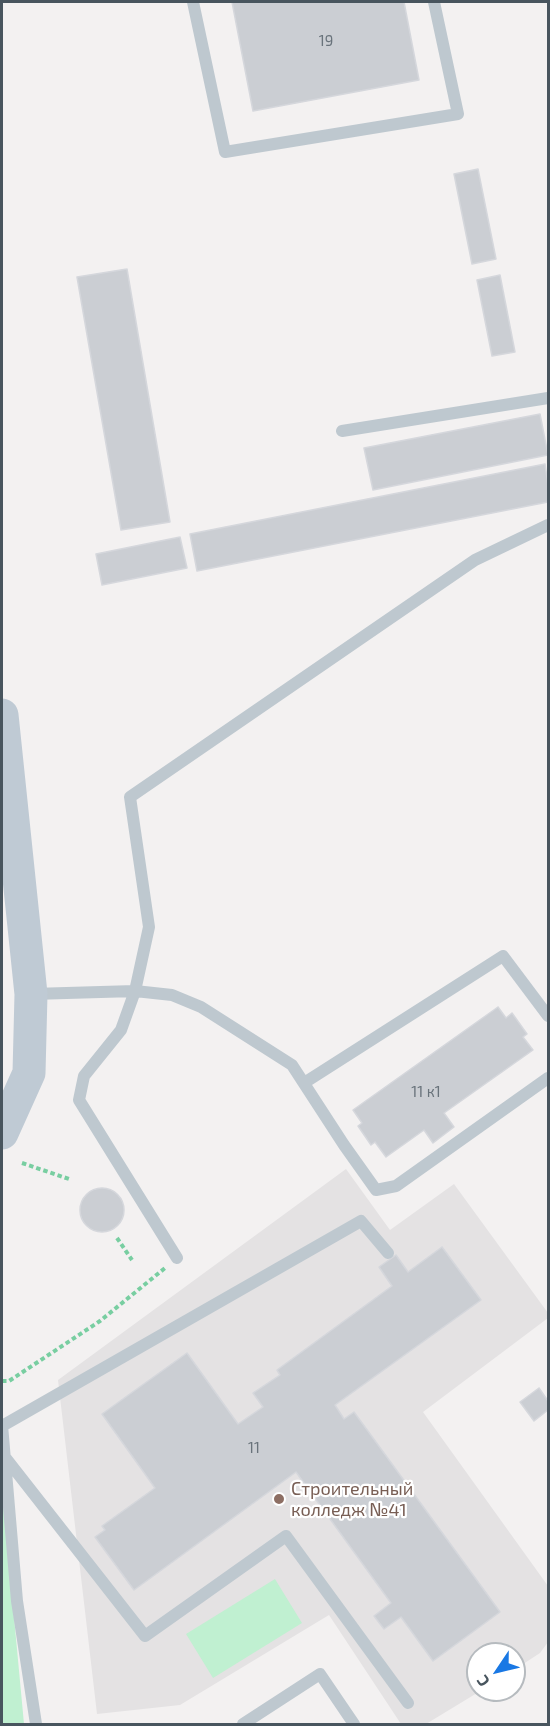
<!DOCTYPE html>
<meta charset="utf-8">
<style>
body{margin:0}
#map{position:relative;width:550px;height:1726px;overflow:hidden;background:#f3f1f1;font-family:"Exo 2",sans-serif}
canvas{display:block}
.frame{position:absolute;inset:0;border:3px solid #48555e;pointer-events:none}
.north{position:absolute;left:466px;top:1642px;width:60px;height:60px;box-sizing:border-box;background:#fff;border:2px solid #b6bbbf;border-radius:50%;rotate:235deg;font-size:16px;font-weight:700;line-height:24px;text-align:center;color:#48555e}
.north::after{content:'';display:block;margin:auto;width:21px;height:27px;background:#1978e4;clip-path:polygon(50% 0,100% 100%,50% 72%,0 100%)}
</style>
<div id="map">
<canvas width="550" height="1726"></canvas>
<div class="frame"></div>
<div class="north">С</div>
</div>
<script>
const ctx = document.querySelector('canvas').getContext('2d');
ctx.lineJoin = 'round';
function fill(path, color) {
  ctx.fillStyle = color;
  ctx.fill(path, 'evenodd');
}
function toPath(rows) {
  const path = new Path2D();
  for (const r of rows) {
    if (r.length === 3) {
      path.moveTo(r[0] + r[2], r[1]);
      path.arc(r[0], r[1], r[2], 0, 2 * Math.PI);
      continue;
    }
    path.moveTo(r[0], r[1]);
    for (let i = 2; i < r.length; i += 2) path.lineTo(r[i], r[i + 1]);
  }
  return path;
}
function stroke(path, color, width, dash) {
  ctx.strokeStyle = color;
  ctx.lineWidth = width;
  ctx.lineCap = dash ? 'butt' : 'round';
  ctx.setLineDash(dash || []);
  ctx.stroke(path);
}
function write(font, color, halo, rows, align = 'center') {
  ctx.font = font + ' "Exo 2",sans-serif';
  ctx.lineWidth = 4.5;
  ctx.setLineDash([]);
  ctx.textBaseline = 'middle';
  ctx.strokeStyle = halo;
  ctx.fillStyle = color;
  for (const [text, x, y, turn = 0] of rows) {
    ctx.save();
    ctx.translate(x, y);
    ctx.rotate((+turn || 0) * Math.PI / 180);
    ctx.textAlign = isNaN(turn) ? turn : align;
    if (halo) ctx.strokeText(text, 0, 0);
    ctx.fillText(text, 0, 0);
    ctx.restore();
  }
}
const education = toPath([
 [346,1169,390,1230,454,1184,548,1313,548,1318,423,1412,548,1586,548,1642,540,1653,514,1670,514,1654,478,1654,478,1690,482,1690,426,1724,401,1724,329,1615,180,1705,97,1714,58,1380]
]);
const green = toPath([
 [2,1489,24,1724,2,1724],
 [275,1579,302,1623,213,1678,186,1634]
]);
const building = toPath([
 [232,2,404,2,419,80,253,111,232,2],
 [478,169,496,259,472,264,454,174,478,169],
 [127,269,170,522,121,530,77,277,127,269],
 [500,275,515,352,492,356,477,280,500,275],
 [540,414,548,455,373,490,364,448,540,414],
 [545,464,548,485,548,502,197,571,190,534,545,464],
 [180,537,187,568,102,585,96,554,180,537],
 [498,1007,506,1018,512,1013,527,1034,523,1037,533,1050,444,1113,454,1127,433,1143,424,1130,386,1157,375,1142,371,1145,358,1126,362,1123,353,1110,498,1007],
 [102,1210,22],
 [442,1247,481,1300,335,1405,344,1419,354,1412,500,1612,433,1661,401,1617,384,1629,374,1616,391,1603,296,1472,134,1590,95,1537,105,1530,102,1526,155,1488,102,1414,187,1353,238,1424,263,1407,253,1393,280,1375,277,1370,392,1286,379,1267,396,1255,408,1272,442,1247],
 [539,1388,548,1401,548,1410,534,1421,520,1402,539,1388]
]);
const path = toPath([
 [22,1163,69,1179],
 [117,1238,132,1260],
 [2,1381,9,1381,100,1321,165,1268]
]);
const lane = toPath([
 [193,2,225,152,458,114,434,2],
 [342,431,548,398],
 [32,994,135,991,172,995,201,1007,292,1065,344,1145,376,1190,396,1186,548,1078],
 [304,1083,503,956,548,1016],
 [177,1258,79,1100,84,1076,121,1030,135,991,149,927,130,797,475,560,548,525],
 [2,1425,17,1601,36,1724],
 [2,1426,361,1221,388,1253],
 [4,1456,145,1636,286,1536,408,1703],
 [243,1724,320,1674,354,1724]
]);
const secondary = toPath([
 [2,715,31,994,29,1073,2,1133]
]);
const markers = [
 [279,1499,6,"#8d6e63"]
];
const numberNames = [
 ["19",326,41],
 ["11 к1",426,1092],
 ["11",254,1448]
];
const educationNames = [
 ["Строительный",291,1489],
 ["колледж №41",291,1510]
];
fill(education, '#e4e2e3');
fill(green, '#c0f0d1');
fill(building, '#cbced3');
stroke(building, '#d5d7dc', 1.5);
stroke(path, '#78cea1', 4, [4.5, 3]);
stroke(lane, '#bec8cf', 12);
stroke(secondary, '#bfcad4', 33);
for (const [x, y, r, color] of markers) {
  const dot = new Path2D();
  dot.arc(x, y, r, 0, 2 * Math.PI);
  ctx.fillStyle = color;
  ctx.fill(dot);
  stroke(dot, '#fff', 2);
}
write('15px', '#69737b', null, numberNames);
write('18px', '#785e54', '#fff', educationNames, 'left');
</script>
